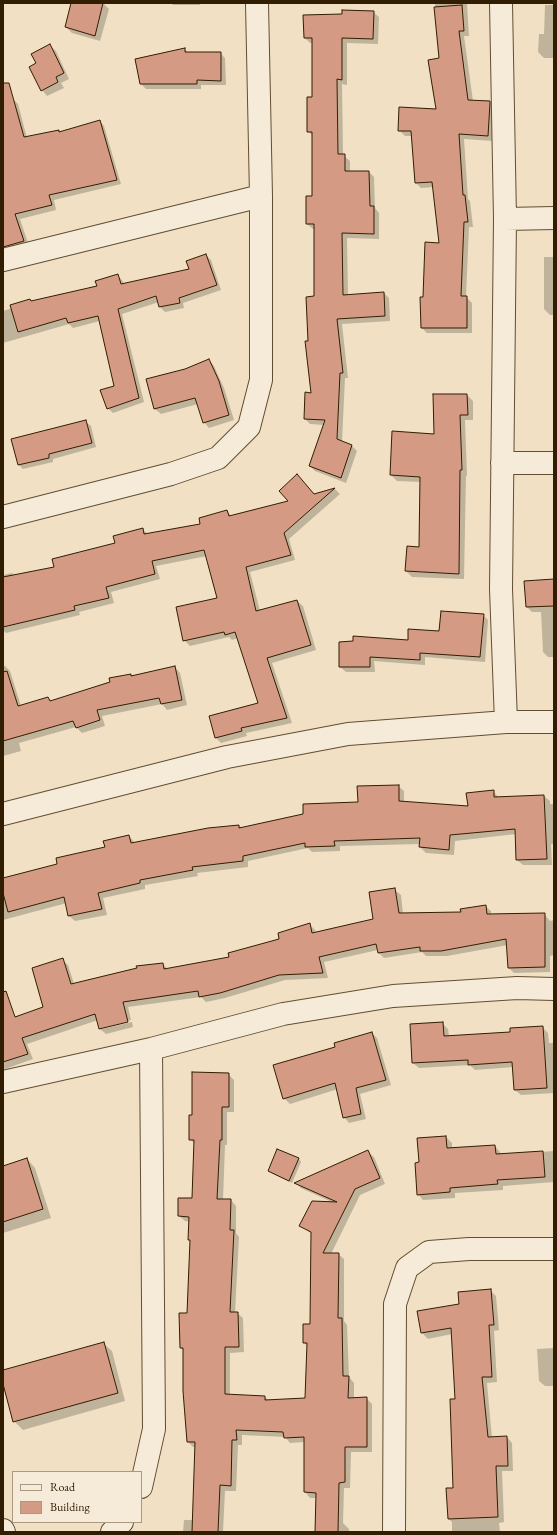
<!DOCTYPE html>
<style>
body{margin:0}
#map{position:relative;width:557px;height:1535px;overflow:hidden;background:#f1e0c3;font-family:"EB Garamond",serif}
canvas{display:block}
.frame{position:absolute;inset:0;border:4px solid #311d01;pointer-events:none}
.legend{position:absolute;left:12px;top:1471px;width:130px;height:52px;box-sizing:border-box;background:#f6ebd8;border:1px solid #a79982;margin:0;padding:5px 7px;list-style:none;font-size:12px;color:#311d01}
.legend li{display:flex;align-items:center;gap:8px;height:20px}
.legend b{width:20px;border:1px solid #a79982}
</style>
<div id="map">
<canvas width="557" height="1535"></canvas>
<div class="frame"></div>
<ul class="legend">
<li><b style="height:5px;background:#f6ebd8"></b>Road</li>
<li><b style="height:11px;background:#d59a84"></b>Building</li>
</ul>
</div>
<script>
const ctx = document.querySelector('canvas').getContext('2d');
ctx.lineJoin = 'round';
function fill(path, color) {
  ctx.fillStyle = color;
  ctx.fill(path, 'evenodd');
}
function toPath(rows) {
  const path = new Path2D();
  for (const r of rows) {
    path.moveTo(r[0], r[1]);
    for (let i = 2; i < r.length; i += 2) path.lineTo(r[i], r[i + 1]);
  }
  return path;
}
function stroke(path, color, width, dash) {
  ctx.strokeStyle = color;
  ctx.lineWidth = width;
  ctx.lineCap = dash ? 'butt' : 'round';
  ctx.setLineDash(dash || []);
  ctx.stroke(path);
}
const shadow = toPath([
 [72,3,103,3,109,9,100,41,72,33,66,27],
 [171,3,200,3,200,5,173,5],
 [435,3,467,3,469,36,464,36,473,101,490,102,495,108,493,141,464,139,468,199,470,201,473,227,469,227,466,297,472,303,472,333,427,333,422,328,424,298,440,244,434,187,421,188,416,183,412,136,405,136,399,130,437,110,440,59],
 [545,5,554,5,554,58,544,58,538,52,539,34,544,34],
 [373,12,379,17,378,44,347,43,347,85,342,84,343,155,350,161,350,172,369,172,374,177,375,208,379,213,379,239,347,238,348,295,384,293,389,298,390,321,342,324,348,378,345,378,342,442,352,446,357,451,346,483,315,471,310,466,324,425,310,424,305,419,312,394,309,342,315,297,315,229,313,229,307,224,313,197,313,136,308,131,313,98,313,43,310,43,305,38,343,15],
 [50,46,56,51,69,79,61,83,64,88,47,96,42,90,37,64],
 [185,49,188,53,220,53,225,58,226,85,201,85,201,89,146,89,141,84],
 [13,99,18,104,27,138,58,131,60,133,100,121,104,126,121,184,54,200,56,210,20,219,29,246,3,253,3,102],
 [206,255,211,260,221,290,183,303,184,308,165,312,160,307,159,302,122,314,144,402,113,413,108,408,115,386,100,321,73,328,69,324,3,343,3,311,32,302,98,287,117,275,122,280,124,284,190,270],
 [544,257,554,257,554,315,550,315,544,309],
 [209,360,214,366,224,388,234,420,209,428,204,422,198,404,161,414,155,409,147,380,185,369],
 [434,395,467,395,473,401,473,420,465,420,467,476,466,476,464,579,412,577,406,571,420,548,421,482,397,481,391,475,393,433,435,435],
 [86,422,91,426,96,447,53,459,53,462,23,469,18,464],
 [335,489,340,494,289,539,295,560,250,572,260,611,297,601,303,606,316,650,272,663,292,723,246,733,247,736,221,743,216,738,259,704,238,638,232,640,229,637,190,646,184,640,218,599,207,556,156,566,160,579,111,592,114,603,79,612,80,615,6,633,3,630,3,575,12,573,15,576,55,568,116,544,143,530,148,534,201,525,227,511,232,517],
 [554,580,554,657,548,657,543,652,541,612,532,612,527,607,525,582],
 [483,615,488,620,485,662,425,657,425,665,374,661,375,672,346,672,340,667],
 [3,666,5,666,10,671,21,706,48,698,52,701,131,675,132,676,175,667,180,673,187,705,167,710,162,704,102,716,105,726,82,733,76,727,19,743,21,751,3,756],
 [398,786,404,791,404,802,469,807,493,791,499,798,544,796,550,801,550,804,554,804,554,844,551,844,552,865,523,865,517,860,516,834,455,841,454,855,426,853,420,847,421,844,340,846,340,851,312,852,308,848,248,861,248,867,197,873,198,876,145,885,145,889,103,898,107,915,75,921,69,916,67,903,3,920,3,879,58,865,106,848,129,836,135,843,239,826,242,828,359,803],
 [395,890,401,895,403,914,462,913,485,906,491,911,491,915,544,914,550,921,554,920,554,955,550,956,550,972,514,973,509,968,508,945,447,956,426,956,422,952,384,958,378,952,378,950,324,962,328,978,285,980,225,998,206,1002,201,997,128,1007,131,1020,102,1027,102,1029,132,1022,133,1027,106,1034,100,1029,98,1020,27,1044,33,1059,5,1069,3,1067,3,993,11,1019,44,1008,62,960,68,965,74,984,162,964,168,969,231,958,281,940,309,924,315,930,316,933,374,920],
 [442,1023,448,1029,449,1036,512,1033,542,1027,548,1033,549,1043,554,1043,554,1093,521,1095,515,1090,514,1067,475,1070,470,1065,419,1068,413,1063],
 [372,1033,377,1038,391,1085,360,1094,366,1119,349,1123,344,1117,338,1089,290,1104,284,1098],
 [228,1074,234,1080,234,1112,227,1112,227,1145,225,1145,223,1200,231,1200,236,1206,236,1233,239,1237,235,1313,237,1313,243,1318,244,1352,230,1353,230,1395,265,1397,269,1401,306,1399,308,1346,304,1343,311,1325,312,1234,301,1226,334,1203,301,1188,296,1183,368,1152,374,1157,385,1184,360,1195,331,1254,338,1254,344,1259,344,1321,347,1325,349,1377,354,1383,354,1398,366,1398,372,1404,372,1452,351,1452,350,1488,344,1488,343,1523,349,1529,349,1532,316,1532,316,1498,310,1498,305,1492,305,1442,290,1443,285,1437,242,1435,242,1445,238,1445,236,1491,225,1491,223,1532,183,1532,184,1520,193,1520,196,1447,193,1447,188,1442,184,1351,181,1348,180,1314,188,1314,191,1241,190,1240,190,1222,185,1221,179,1216,193,1199,195,1144,190,1139,193,1116],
 [446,1137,452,1143,452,1149,495,1146,500,1152,501,1155,554,1151,554,1182,503,1186,503,1190,455,1193,455,1198,423,1200,418,1194,420,1163],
 [278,1150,299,1159,301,1162,292,1183,271,1173,269,1171],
 [27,1159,35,1168,51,1218,3,1233,3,1167],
 [490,1290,496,1296,499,1330,494,1331,497,1382,487,1383,492,1438,507,1437,512,1443,513,1471,502,1471,504,1522,499,1523,500,1532,452,1532,452,1522,449,1519,454,1489,457,1400,452,1334,428,1339,422,1333,419,1312,460,1305],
 [103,1343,112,1351,125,1401,23,1430,14,1421,3,1381,3,1371],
 [554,1348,554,1386,545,1386,539,1381,537,1349]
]);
const building = toPath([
 [71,3,103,3,95,36,65,27,71,3],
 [462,5,464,31,459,31,468,100,490,101,490,103,488,136,459,134,463,195,465,195,468,222,464,222,461,296,467,296,467,328,421,328,420,297,423,297,425,242,439,243,432,182,415,183,411,131,398,131,399,107,436,109,428,60,439,58,434,7,462,5],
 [342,10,374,11,373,39,342,38,342,80,337,79,338,154,345,154,345,171,369,171,370,206,374,206,374,234,342,233,343,295,384,292,385,316,337,319,343,373,340,373,337,439,352,445,341,478,309,466,325,420,304,419,305,392,311,393,305,341,308,341,306,297,314,296,314,224,306,224,306,196,312,196,312,132,307,132,307,97,312,97,312,38,304,38,303,15,342,14,342,10],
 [50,44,64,73,56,77,58,82,41,91,29,67,36,63,31,54,50,44],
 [185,48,185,52,221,52,221,81,197,80,197,84,140,84,135,59,185,48],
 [3,83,9,83,24,137,59,130,59,132,100,120,117,180,49,195,52,205,15,214,24,241,3,247,3,83],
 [206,254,217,285,179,298,180,303,159,307,156,296,118,309,139,398,107,409,100,390,114,386,98,316,68,323,66,318,18,332,10,305,30,299,31,301,97,286,95,281,118,274,121,284,189,269,186,261,206,254],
 [209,359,219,381,229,415,203,423,195,398,154,409,146,379,185,369,209,359],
 [433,394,467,394,468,415,460,415,462,470,460,470,459,574,405,571,407,546,419,547,420,477,390,475,392,431,434,434,433,394],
 [86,420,92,443,49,454,49,458,18,465,11,439,86,420],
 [297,474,314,494,335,488,284,533,291,555,246,567,256,611,297,600,311,645,267,658,287,718,241,728,242,731,215,738,209,716,258,703,235,632,225,635,224,632,183,641,176,607,217,598,204,550,152,561,155,574,106,587,109,598,74,606,75,610,3,627,3,577,54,567,52,559,115,543,113,536,143,528,144,534,200,524,199,518,227,510,229,516,288,501,279,491,297,474],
 [554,579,554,606,526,607,524,581,554,579],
 [441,611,484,614,480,657,420,653,420,660,370,657,370,667,339,667,339,642,353,641,353,636,408,640,408,629,439,631,441,611],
 [175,666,182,700,161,704,159,698,97,710,100,720,76,728,73,721,3,741,3,672,7,671,18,706,48,697,50,701,110,682,109,678,131,674,131,676,175,666],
 [399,785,399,801,468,806,466,793,494,790,494,797,544,795,547,859,516,860,515,829,450,835,449,850,419,847,420,838,334,841,335,846,305,847,305,843,243,856,243,861,192,867,193,870,140,880,140,883,98,893,102,909,68,916,64,897,8,912,3,893,3,878,57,864,56,858,105,847,103,841,129,835,131,843,208,828,239,825,239,828,303,814,303,804,358,802,357,786,399,785],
 [395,888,399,913,461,912,460,909,486,905,487,914,545,913,545,967,508,968,506,939,441,951,420,951,420,947,378,953,376,944,319,957,323,973,279,975,220,993,199,997,198,991,123,1002,128,1022,99,1029,95,1014,22,1038,28,1054,3,1062,3,992,6,991,15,1017,43,1007,32,968,63,958,71,984,137,968,136,966,163,963,164,969,229,957,228,953,279,939,278,933,310,923,312,933,373,919,369,892,395,888],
 [443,1022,444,1036,510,1032,510,1028,543,1026,547,1088,514,1090,512,1062,468,1065,468,1060,412,1063,410,1024,443,1022],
 [372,1032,386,1080,356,1088,361,1114,343,1118,335,1083,283,1099,273,1065,335,1047,334,1043,372,1032],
 [192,1072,229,1073,229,1107,222,1107,222,1140,220,1140,217,1199,231,1199,230,1230,234,1230,230,1312,238,1312,239,1347,225,1347,225,1394,265,1396,265,1400,305,1398,307,1343,303,1343,303,1324,310,1324,311,1232,299,1226,312,1201,337,1202,294,1183,368,1150,380,1178,355,1189,323,1253,339,1253,338,1318,342,1318,343,1376,349,1376,348,1398,367,1397,367,1447,345,1447,345,1482,339,1483,338,1532,315,1532,316,1493,304,1492,304,1437,284,1438,283,1432,236,1430,237,1440,232,1440,231,1486,220,1485,218,1532,192,1532,195,1442,187,1442,183,1391,183,1348,180,1348,179,1313,187,1313,190,1240,188,1240,189,1217,178,1216,178,1198,192,1198,194,1140,189,1140,189,1115,192,1115,192,1072],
 [446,1136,447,1148,495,1145,496,1154,543,1151,545,1177,497,1180,498,1184,450,1188,450,1192,417,1195,415,1163,419,1162,417,1138,446,1136],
 [277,1149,299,1158,289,1181,268,1171,277,1149],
 [27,1158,43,1209,3,1222,3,1166,27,1158],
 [491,1289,494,1325,489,1325,492,1377,482,1377,488,1437,507,1436,508,1466,496,1466,498,1517,448,1519,446,1488,453,1488,450,1399,455,1399,451,1328,421,1333,417,1311,459,1304,458,1292,491,1289],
 [104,1342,118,1393,13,1422,3,1384,3,1370,104,1342]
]);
const minor = toPath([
 [501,3,505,219,501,589,506,722],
 [505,219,554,218],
 [3,260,261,196],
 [502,463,554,463],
 [3,517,171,474,218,458,249,427,261,380,261,196,257,3],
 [3,814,227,757,348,734,506,722,554,722],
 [3,1082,151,1049,283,1014,393,996,517,988,554,989],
 [141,1487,154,1429,151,1049],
 [3,1530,4,1532],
 [112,1532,122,1522],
 [394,1532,395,1304,407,1268,429,1252,469,1249,554,1249]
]);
fill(shadow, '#0003');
fill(building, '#d59a84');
stroke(building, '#311d01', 1);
stroke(minor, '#614e32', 24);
stroke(minor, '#f6ebd8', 22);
</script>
